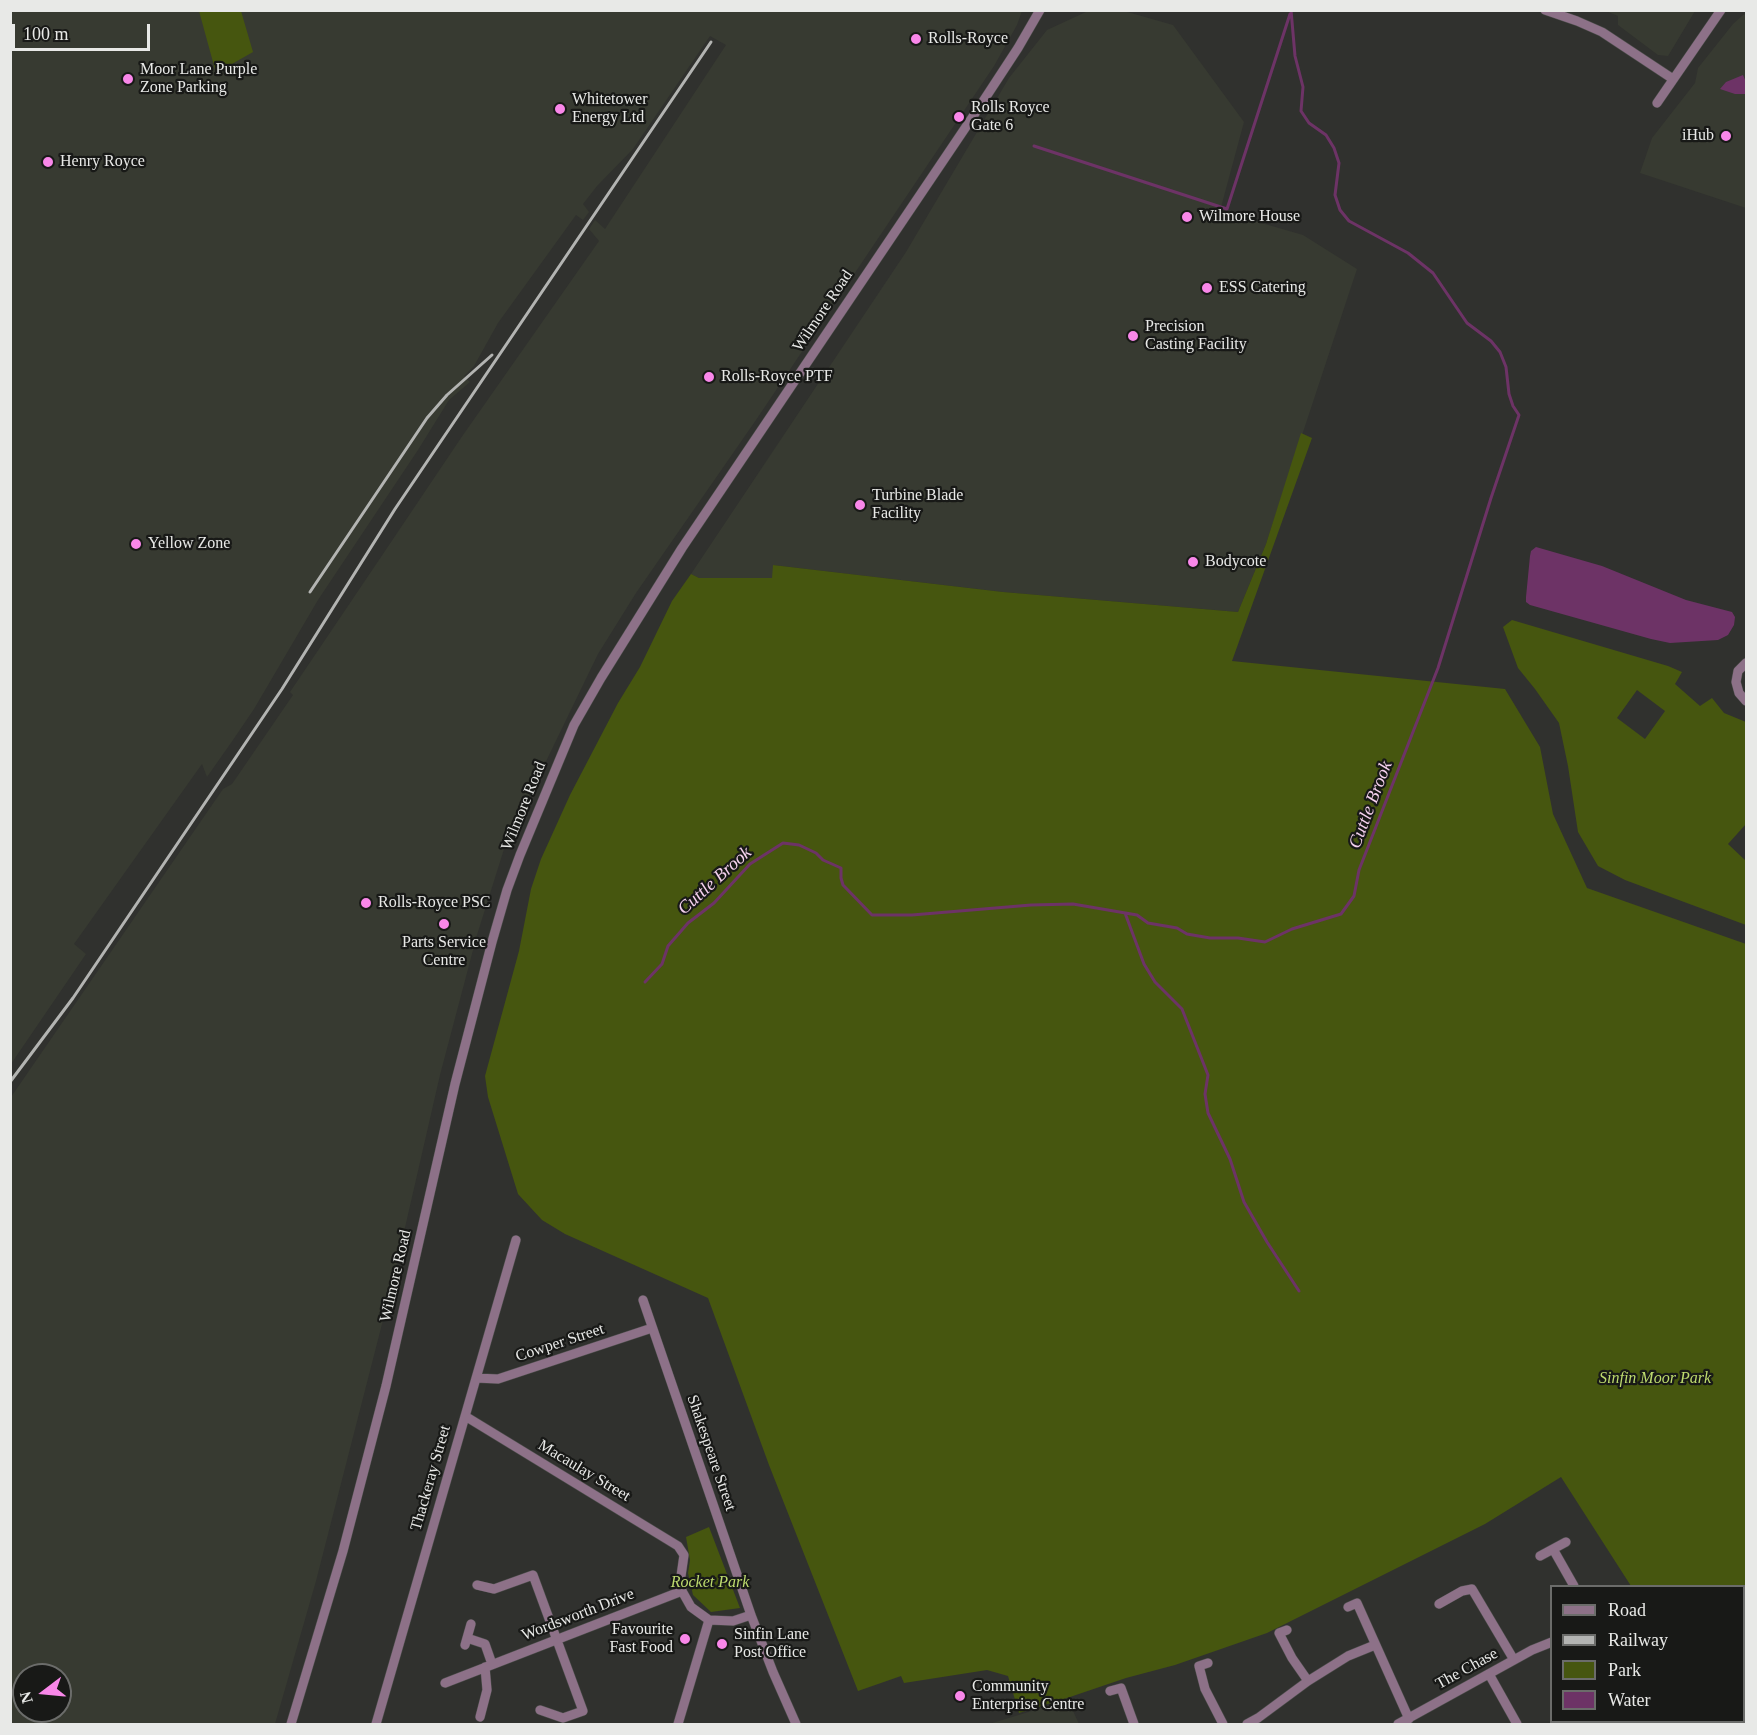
<!DOCTYPE html>
<style>
body{margin:0}
#map{position:relative;width:1757px;height:1735px;overflow:hidden;background:#30312e;font-family:Georgia,serif}
canvas{display:block}
.frame{position:absolute;inset:0;border:12px solid #e8e9e7;pointer-events:none}
.legend{position:absolute;left:1550px;top:1585px;width:195px;height:138px;box-sizing:border-box;background:#181917;border:2px solid #6b6c6a;margin:0;padding:8px 10px;list-style:none;font-size:18px;color:#e8e9e7}
.legend li{display:flex;align-items:center;gap:12px;height:30px}
.legend b{width:30px;border:2px solid #6b6c6a}
.north{position:absolute;left:12px;top:1663px;width:60px;height:60px;box-sizing:border-box;background:#181917;border:2px solid #6b6c6a;border-radius:50%;rotate:254deg;font-size:16px;font-weight:700;line-height:24px;text-align:center;color:#e8e9e7}
.north::after{content:'';display:block;margin:auto;width:21px;height:27px;background:#f987e9;clip-path:polygon(50% 0,100% 100%,50% 72%,0 100%)}
.scale{position:absolute;left:12px;top:24px;width:138px;height:27px;box-sizing:border-box;border:3px solid #e8e9e7;border-top:0;padding-left:8px;font-size:18px;line-height:21px;white-space:nowrap;color:#e8e9e7;-webkit-text-stroke:4px #181917;paint-order:stroke}
</style>
<div id="map">
<canvas width="1757" height="1735"></canvas>
<div class="frame"></div>
<ul class="legend">
<li><b style="height:8px;background:#8d7188"></b>Road</li>
<li><b style="height:8px;background:#b3b4b2"></b>Railway</li>
<li><b style="height:16px;background:#46560f"></b>Park</li>
<li><b style="height:16px;background:#6d3366"></b>Water</li>
</ul>
<div class="north">N</div>
<div class="scale">100 m</div>
</div>
<script>
const ctx = document.querySelector('canvas').getContext('2d');
ctx.lineJoin = 'round';
function fill(path, color) {
  ctx.fillStyle = color;
  ctx.fill(path, 'evenodd');
}
function toPath(rows) {
  const path = new Path2D();
  for (const r of rows) {
    path.moveTo(r[0], r[1]);
    for (let i = 2; i < r.length; i += 2) path.lineTo(r[i], r[i + 1]);
  }
  return path;
}
function stroke(path, color, width, dash) {
  ctx.strokeStyle = color;
  ctx.lineWidth = width;
  ctx.lineCap = dash ? 'butt' : 'round';
  ctx.setLineDash(dash || []);
  ctx.stroke(path);
}
function write(font, color, halo, rows, align = 'center') {
  ctx.font = font + ' Georgia,serif';
  ctx.lineWidth = 4.5;
  ctx.setLineDash([]);
  ctx.textBaseline = 'middle';
  ctx.strokeStyle = halo;
  ctx.fillStyle = color;
  for (const [text, x, y, turn = 0] of rows) {
    ctx.save();
    ctx.translate(x, y);
    ctx.rotate((+turn || 0) * Math.PI / 180);
    ctx.textAlign = isNaN(turn) ? turn : align;
    if (halo) ctx.strokeText(text, 0, 0);
    ctx.fillText(text, 0, 0);
    ctx.restore();
  }
}
const built = toPath([
 [11,11,1022,11,1017,25,994,66,756,420,636,593,598,654,505,846,477,935,440,1075,390,1293,316,1581,275,1724,11,1724,11,1097,223,789,232,784,293,695,290,692,383,554,463,435,599,241,589,229,595,220,605,229,726,45,710,36,633,149,597,186,583,204,589,212,583,220,576,215,498,323,474,366,464,376,470,382,449,400,418,450,318,600,254,709,233,740,207,777,202,764,74,944,86,954,11,1064],
 [24,1675,60,1675,60,1711,24,1711],
 [1088,11,1124,11,1173,25,1244,122,1220,211,1303,235,1357,269,1266,544,1238,612,1003,592,773,565,773,578,699,578,691,574,906,252,1009,78,1047,30],
 [1606,11,1695,10,1695,11,1668,56,1658,55,1618,25,1618,16],
 [1746,14,1746,208,1640,173,1652,138,1695,83,1698,68,1733,24,1743,15],
 [1068,1700,1079,1724,989,1724]
]);
const green = toPath([
 [199,11,241,11,253,52,216,73],
 [1301,433,1312,438,1232,661,1505,689,1540,747,1553,814,1587,888,1746,944,1746,1724,1715,1724,1713,1722,1744,1722,1744,1586,1631,1586,1561,1477,1485,1524,1267,1633,1175,1665,1126,1678,1070,1697,1019,1713,1008,1676,987,1670,904,1683,901,1676,858,1691,769,1465,708,1298,565,1234,542,1220,518,1194,488,1097,485,1076,519,951,531,889,541,859,570,795,618,703,640,667,672,601,691,574,699,578,772,578,773,565,1003,592,1238,612,1266,544],
 [1512,620,1668,666,1682,672,1675,684,1700,706,1712,698,1724,713,1746,722,1746,824,1728,844,1746,861,1746,925,1625,880,1598,866,1578,832,1568,766,1559,723,1535,689,1518,668,1503,627],
 [1637,690,1665,711,1645,739,1617,718],
 [709,1527,740,1608,711,1612,693,1595,688,1573,690,1560,686,1537]
]);
const water = toPath([
 [1743,75,1746,82,1746,94,1735,94,1720,89,1726,82],
 [1536,547,1602,566,1686,600,1732,612,1735,617,1734,625,1728,635,1718,640,1670,643,1651,639,1530,605,1526,602,1526,597,1530,556,1531,551]
]);
const stream = toPath([
 [1034,146,1227,209,1290,14],
 [1125,913,1144,964,1155,982,1182,1009,1208,1075,1205,1094,1208,1113,1230,1159,1244,1202,1267,1242,1299,1291],
 [645,982,662,964,668,946,688,923,714,903,750,864,783,843,799,845,816,853,823,860,841,868,841,878,843,885,872,915,912,915,1031,905,1073,904,1137,915,1148,923,1177,928,1187,934,1210,938,1238,938,1265,942,1292,929,1341,914,1354,896,1359,870,1438,668,1491,498,1519,415,1513,406,1509,394,1506,367,1500,352,1491,341,1467,323,1433,273,1408,253,1349,221,1340,210,1335,195,1339,163,1334,148,1326,135,1309,123,1301,111,1303,87,1295,56,1291,10]
]);
const minor = toPath([
 [1545,10,1577,21,1602,32,1673,79],
 [1657,103,1721,10],
 [1746,663,1738,671,1736,682,1739,693,1746,701],
 [643,1300,751,1615,773,1672,796,1724],
 [476,1378,498,1379,652,1328],
 [465,1416,678,1546,684,1555,681,1576,682,1591,691,1607,709,1620,733,1621,751,1615],
 [1553,1549,1574,1586],
 [1540,1556,1566,1542],
 [477,1585,494,1589,533,1575,583,1711,563,1718,540,1710],
 [1439,1604,1462,1591,1472,1589,1514,1660],
 [1348,1607,1357,1603,1409,1719],
 [1287,1630,1279,1633,1292,1658,1308,1681],
 [467,1638,485,1644,492,1664],
 [465,1645,471,1624],
 [1208,1663,1199,1666,1205,1689,1223,1724],
 [1489,1674,1517,1724],
 [445,1683,682,1591],
 [1110,1691,1121,1688,1134,1724],
 [480,1717,487,1690,485,1667],
 [1658,1722,1660,1724],
 [291,1724,343,1551,386,1386,455,1084,492,942,507,890,520,855,574,725,601,678,682,548,980,106,1018,48,1040,10],
 [376,1724,516,1240],
 [678,1724,709,1620],
 [1247,1724,1258,1718,1308,1681,1348,1656,1375,1645],
 [1398,1724,1532,1650,1552,1642]
]);
const rail = toPath([
 [310,592,427,418,447,395,492,355],
 [10,1082,73,998,282,689,395,509,711,42]
]);
const markers = [
 [916,39,6,"#f987e9"],
 [128,79,6,"#f987e9"],
 [560,109,6,"#f987e9"],
 [959,117,6,"#f987e9"],
 [1726,136,6,"#f987e9"],
 [48,162,6,"#f987e9"],
 [1187,217,6,"#f987e9"],
 [1207,288,6,"#f987e9"],
 [1133,336,6,"#f987e9"],
 [709,377,6,"#f987e9"],
 [860,505,6,"#f987e9"],
 [136,544,6,"#f987e9"],
 [1193,562,6,"#f987e9"],
 [366,903,6,"#f987e9"],
 [444,924,6,"#f987e9"],
 [685,1639,6,"#f987e9"],
 [722,1644,6,"#f987e9"],
 [960,1696,6,"#f987e9"]
];
const poiNames = [
 ["Rolls-Royce",928,39],
 ["Moor Lane Purple",140,70],
 ["Zone Parking",140,88],
 ["Whitetower",572,100],
 ["Energy Ltd",572,118],
 ["Rolls Royce",971,108],
 ["Gate 6",971,126],
 ["iHub",1714,136,"right"],
 ["Henry Royce",60,162],
 ["Wilmore House",1199,217],
 ["ESS Catering",1219,288],
 ["Precision",1145,327],
 ["Casting Facility",1145,345],
 ["Rolls-Royce PTF",721,377],
 ["Turbine Blade",872,496],
 ["Facility",872,514],
 ["Yellow Zone",148,544],
 ["Bodycote",1205,562],
 ["Rolls-Royce PSC",378,903],
 ["Parts Service",444,943,"center"],
 ["Centre",444,961,"center"],
 ["Favourite",673,1630,"right"],
 ["Fast Food",673,1648,"right"],
 ["Sinfin Lane",734,1635],
 ["Post Office",734,1653],
 ["Community",972,1687],
 ["Enterprise Centre",972,1705]
];
const streetNames = [
 ["Wilmore Road",823,311,-56],
 ["Wilmore Road",524,806,-68],
 ["Wilmore Road",396,1276,-77],
 ["Cowper Street",560,1343,-18],
 ["Shakespeare Street",711,1453,71],
 ["Macaulay Street",584,1471,31],
 ["Thackeray Street",431,1478,-74],
 ["Wordsworth Drive",578,1615,-21],
 ["The Chase",1467,1669,-29]
];
const parkNames = [
 ["Sinfin Moor Park",1655,1379],
 ["Rocket Park",710,1583]
];
const waterNames = [
 ["Cuttle Brook",1371,805,-69],
 ["Cuttle Brook",715,881,-42]
];
fill(built, '#373a31');
fill(green, '#46560f');
fill(water, '#6d3366');
stroke(stream, '#6d3366', 3);
stroke(minor, '#4d4e4c', 10);
stroke(minor, '#8d7188', 9);
stroke(rail, '#b3b4b2', 3);
for (const [x, y, r, color] of markers) {
  const dot = new Path2D();
  dot.arc(x, y, r, 0, 2 * Math.PI);
  ctx.fillStyle = color;
  ctx.fill(dot);
  stroke(dot, '#181917', 2);
}
write('16px', '#e8e9e7', '#181917', poiNames, 'left');
write('16px', '#e8e9e7', '#181917', streetNames);
write('italic 16px', '#bdda6e', '#181917', parkNames);
write('italic 18px', '#f5d1ee', '#181917', waterNames);
</script>
